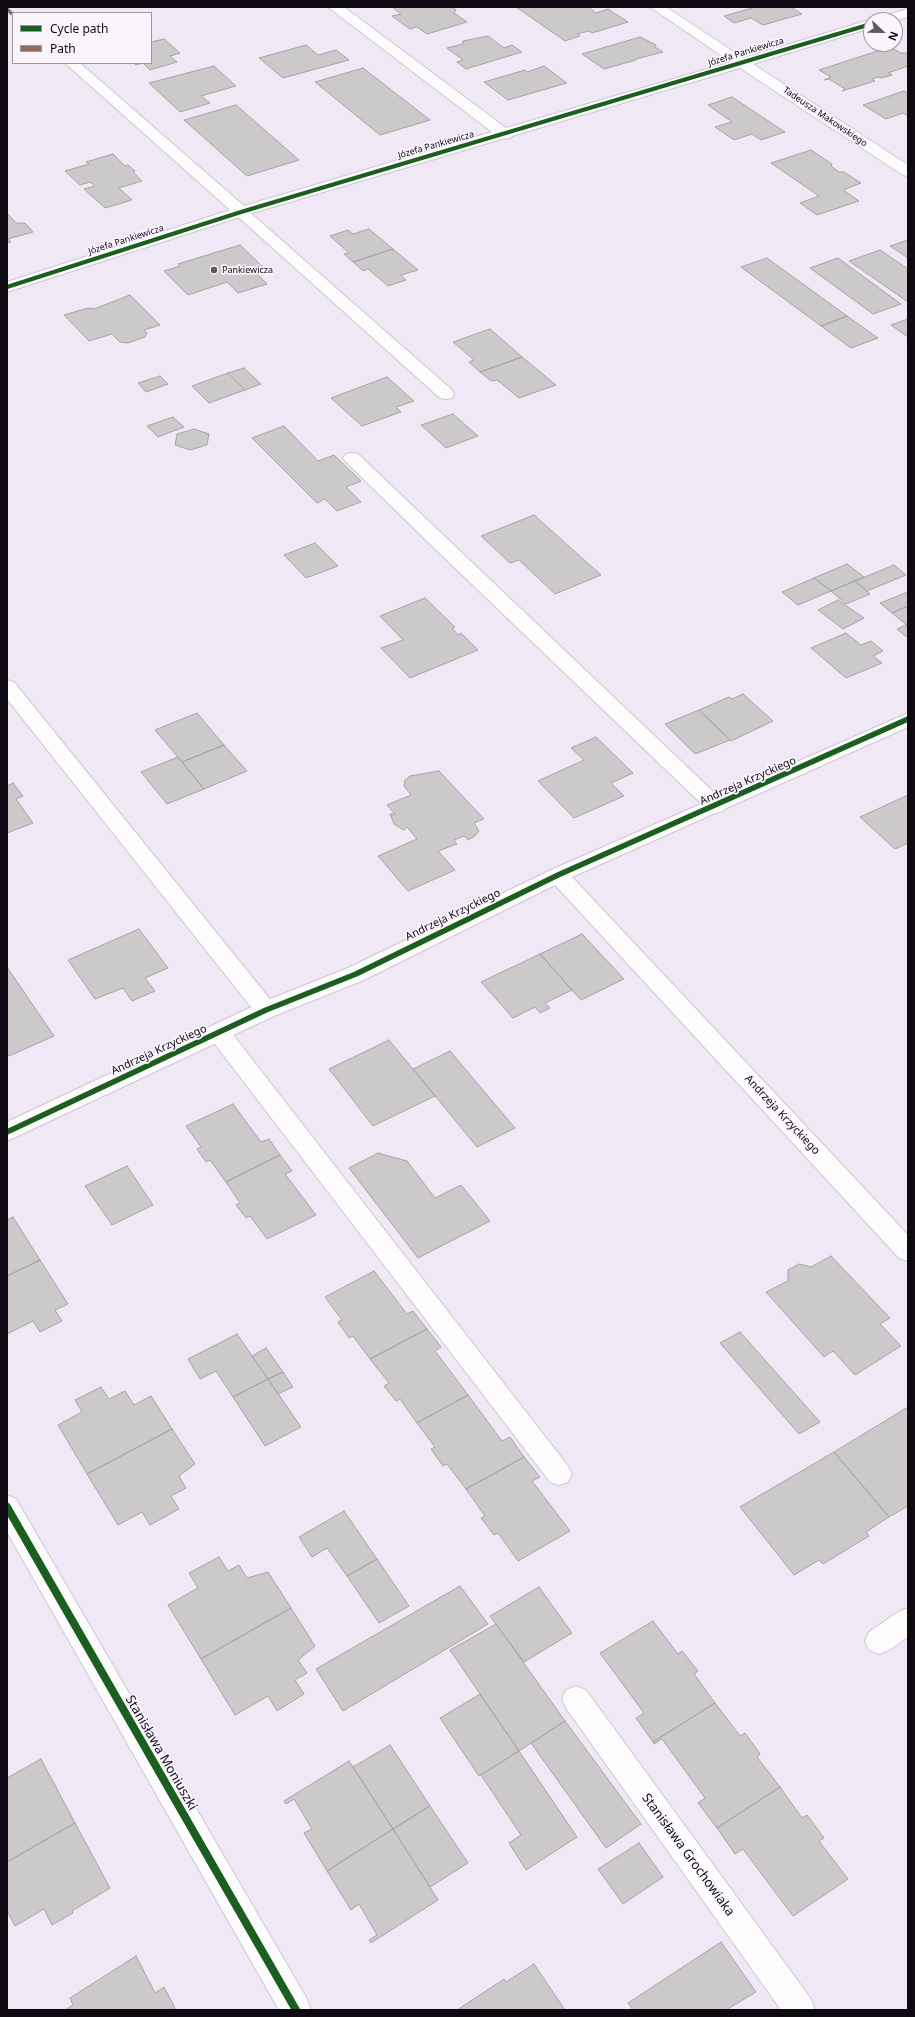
<!DOCTYPE html>
<meta charset="utf-8">
<style>
body{margin:0}
#map{position:relative;width:915px;height:2017px;overflow:hidden;background:#f0e8f4;font-family:"Noto Sans",sans-serif}
canvas{display:block}
.frame{position:absolute;inset:0;border:8px solid #0f0a11;pointer-events:none}
.legend{position:absolute;left:12px;top:12px;width:140px;height:52px;box-sizing:border-box;background:#faf4fd;border:1px solid #9c969f;margin:0;padding:5px 7px;list-style:none;font-size:12px;color:#0f0a11}
.legend li{display:flex;align-items:center;gap:8px;height:20px}
.legend b{width:20px;border:1px solid #9c969f}
.north{position:absolute;left:863px;top:12px;width:40px;height:40px;box-sizing:border-box;background:#faf4fd;border:1px solid #9c969f;border-radius:50%;rotate:112deg;font-size:11px;font-weight:700;line-height:16px;text-align:center;color:#0f0a11}
.north::after{content:'';display:block;margin:auto;width:14px;height:18px;background:#5e5860;clip-path:polygon(50% 0,100% 100%,50% 72%,0 100%)}
</style>
<div id="map">
<canvas width="915" height="2017"></canvas>
<div class="frame"></div>
<ul class="legend">
<li><b style="height:5px;background:#1b5e20"></b>Cycle path</li>
<li><b style="height:5px;background:#8d6e63"></b>Path</li>
</ul>
<div class="north">N</div>
</div>
<script>
const ctx = document.querySelector('canvas').getContext('2d');
ctx.lineJoin = 'round';
function fill(path, color) {
  ctx.fillStyle = color;
  ctx.fill(path, 'evenodd');
}
function toPath(rows) {
  const path = new Path2D();
  for (const r of rows) {
    path.moveTo(r[0], r[1]);
    for (let i = 2; i < r.length; i += 2) path.lineTo(r[i], r[i + 1]);
  }
  return path;
}
function stroke(path, color, width, dash) {
  ctx.strokeStyle = color;
  ctx.lineWidth = width;
  ctx.lineCap = dash ? 'butt' : 'round';
  ctx.setLineDash(dash || []);
  ctx.stroke(path);
}
function write(font, color, halo, rows, align = 'center') {
  ctx.font = font + ' "Noto Sans",sans-serif';
  ctx.lineWidth = 3.5;
  ctx.setLineDash([]);
  ctx.textBaseline = 'middle';
  ctx.strokeStyle = halo;
  ctx.fillStyle = color;
  for (const [text, x, y, turn = 0] of rows) {
    ctx.save();
    ctx.translate(x, y);
    ctx.rotate((+turn || 0) * Math.PI / 180);
    ctx.textAlign = isNaN(turn) ? turn : align;
    if (halo) ctx.strokeText(text, 0, 0);
    ctx.fillText(text, 0, 0);
    ctx.restore();
  }
}
const building = toPath([
 [392,7,452,7,456,10,454,13,467,22,427,34,417,27,410,29,392,16,401,14,392,7],
 [516,7,588,7,596,13,608,9,628,22,592,33,589,31,577,34,580,36,565,41,516,7],
 [756,7,791,7,802,14,763,25,751,18,734,23,724,16,756,7],
 [488,36,504,48,512,45,522,52,466,69,457,62,463,60,447,48,463,44,463,41,488,36],
 [640,37,656,45,655,47,663,52,636,59,636,60,604,69,582,54,640,37],
 [164,39,180,53,170,56,177,62,150,70,143,63,136,65,134,63,151,63,151,42,164,39],
 [306,45,318,55,336,50,349,60,283,78,259,58,306,45],
 [890,47,901,53,908,53,908,66,888,73,892,75,881,78,878,77,872,79,875,81,842,91,845,89,829,79,824,80,831,77,819,70,890,47],
 [214,66,236,86,201,96,210,103,180,112,149,83,214,66],
 [544,66,567,83,508,100,484,82,525,70,527,72,544,66],
 [363,68,430,120,380,135,315,82,363,68],
 [904,91,908,93,908,116,903,113,886,119,863,105,904,91],
 [732,97,785,132,761,140,752,134,734,140,715,127,732,122,708,105,732,97],
 [236,105,299,160,247,176,184,120,236,105],
 [811,150,832,164,831,166,839,172,844,172,861,183,843,190,859,201,817,215,800,203,819,196,771,163,811,150],
 [113,154,125,166,128,165,135,171,133,172,142,181,119,188,132,200,105,208,84,189,95,186,90,182,80,185,65,171,89,164,86,162,113,154],
 [7,213,16,223,25,223,33,232,8,239,11,242,7,243,7,213],
 [369,229,393,249,353,262,344,254,349,253,330,236,348,230,353,234,369,229],
 [908,240,908,258,890,246,908,240],
 [240,245,264,268,254,271,267,284,238,293,227,282,188,295,164,271,180,266,178,264,240,245],
 [393,249,418,270,401,275,406,280,388,286,368,269,363,271,353,262,393,249],
 [880,250,908,269,908,302,849,261,880,250],
 [767,258,847,316,821,326,741,267,767,258],
 [838,258,901,304,873,314,810,268,838,258],
 [130,295,160,325,144,330,147,333,145,337,128,343,120,342,112,334,89,341,64,315,88,308,94,309,130,295],
 [847,316,878,338,851,348,821,326,847,316],
 [908,319,908,337,891,325,908,319],
 [490,329,522,357,480,372,469,362,474,360,453,342,490,329],
 [522,357,556,385,519,398,497,380,491,381,480,372,522,357],
 [244,368,261,384,245,390,228,373,244,368],
 [228,373,245,390,209,403,192,386,228,373],
 [160,376,168,384,146,392,138,383,160,376],
 [387,377,414,401,396,407,401,412,362,426,331,398,387,377],
 [453,414,478,436,446,448,421,425,453,414],
 [173,417,184,427,158,437,147,426,173,417],
 [284,426,318,461,334,455,361,481,346,487,361,502,337,511,325,499,317,503,252,438,284,426],
 [194,429,209,434,207,445,190,450,175,445,177,434,194,429],
 [534,515,601,575,555,594,519,560,510,563,481,536,534,515],
 [315,543,338,566,306,578,284,555,315,543],
 [847,564,864,577,831,591,814,578,847,564],
 [894,565,906,575,867,591,855,581,894,565],
 [814,578,831,591,798,605,782,592,814,578],
 [855,581,870,594,846,604,831,591,855,581],
 [908,592,908,606,892,613,880,603,908,592],
 [425,598,455,627,452,628,458,635,461,633,478,650,410,678,381,648,403,640,380,616,425,598],
 [838,600,864,618,843,629,818,610,838,600],
 [908,606,908,626,892,613,908,606],
 [906,625,908,626,908,638,897,629,906,625],
 [846,633,861,645,871,641,883,651,873,656,882,663,846,678,811,648,846,633],
 [743,694,773,721,731,741,699,710,729,697,732,699,743,694],
 [699,710,730,740,695,754,665,724,699,710],
 [197,713,224,745,182,762,155,730,197,713],
 [596,737,633,773,611,783,624,796,574,818,538,781,584,760,571,748,596,737],
 [224,745,247,771,204,789,182,762,224,745],
 [178,757,204,789,167,804,141,772,178,757],
 [439,771,484,819,474,823,479,831,475,836,468,840,464,836,454,840,457,844,438,851,455,870,408,891,378,856,417,839,407,827,404,830,394,824,390,814,395,814,387,805,411,795,404,786,405,780,410,776,439,771],
 [13,783,23,796,16,799,33,823,7,833,7,786,13,783],
 [908,795,908,843,895,849,860,817,908,795],
 [139,929,168,968,145,978,155,991,132,1001,123,988,95,999,68,960,139,929],
 [582,934,624,979,581,1000,540,954,582,934],
 [540,954,572,990,545,1003,550,1008,540,1013,535,1007,513,1018,481,982,540,954],
 [7,967,54,1036,9,1056,7,1053,7,967],
 [389,1040,435,1096,373,1126,329,1069,389,1040],
 [450,1051,515,1128,477,1147,413,1069,450,1051],
 [233,1104,261,1142,269,1139,280,1155,226,1182,210,1160,206,1162,197,1149,201,1147,186,1126,233,1104],
 [378,1153,407,1161,435,1198,461,1185,490,1221,418,1258,349,1168,378,1153],
 [280,1155,292,1171,285,1174,316,1215,267,1239,250,1216,246,1218,236,1205,240,1203,226,1182,280,1155],
 [127,1166,153,1205,112,1225,85,1186,127,1166],
 [13,1217,40,1260,7,1276,7,1220,13,1217],
 [831,1256,890,1318,880,1324,901,1346,855,1375,833,1351,824,1357,766,1292,788,1281,788,1270,799,1264,811,1267,831,1256],
 [40,1260,68,1304,55,1310,62,1321,40,1332,33,1321,7,1334,7,1276,40,1260],
 [374,1271,407,1314,413,1311,427,1329,370,1359,353,1336,349,1338,338,1322,342,1320,325,1297,374,1271],
 [427,1329,441,1347,435,1351,468,1395,417,1423,400,1399,396,1401,384,1386,389,1383,370,1359,427,1329],
 [740,1332,820,1422,799,1434,720,1343,740,1332],
 [237,1334,268,1379,233,1397,216,1371,200,1379,188,1359,237,1334],
 [266,1348,283,1372,268,1379,252,1356,266,1348],
 [283,1372,293,1387,278,1394,268,1379,283,1372],
 [268,1379,301,1427,265,1446,233,1397,268,1379],
 [101,1387,109,1399,125,1391,134,1405,151,1396,172,1429,87,1474,58,1425,82,1412,75,1400,101,1387],
 [468,1395,502,1441,510,1437,524,1457,466,1489,447,1464,443,1466,431,1449,435,1447,417,1423,468,1395],
 [908,1407,908,1506,889,1517,834,1452,908,1407],
 [172,1429,195,1464,179,1476,186,1488,171,1496,179,1509,150,1525,142,1512,118,1525,87,1474,172,1429],
 [834,1452,889,1517,866,1532,869,1536,823,1564,819,1560,794,1575,740,1507,834,1452],
 [524,1457,540,1477,532,1481,570,1531,518,1561,498,1533,494,1535,481,1518,485,1516,466,1489,524,1457],
 [344,1511,377,1559,347,1576,327,1548,312,1557,299,1537,344,1511],
 [219,1557,228,1571,239,1565,247,1578,268,1572,291,1608,201,1659,168,1605,198,1588,189,1573,219,1557],
 [377,1559,409,1606,379,1623,347,1576,377,1559],
 [460,1586,488,1624,343,1711,316,1669,460,1586],
 [539,1587,572,1633,524,1662,490,1616,539,1587],
 [291,1608,315,1646,298,1660,307,1673,295,1680,304,1694,277,1711,268,1696,235,1715,201,1659,291,1608],
 [653,1621,678,1654,682,1651,698,1671,694,1674,715,1703,653,1742,636,1718,644,1713,600,1653,653,1621],
 [496,1624,565,1721,519,1751,450,1650,496,1624],
 [480,1694,519,1751,479,1776,440,1718,480,1694],
 [715,1703,740,1736,745,1733,760,1754,757,1757,780,1787,717,1828,698,1803,705,1798,662,1739,654,1744,653,1742,715,1703],
 [565,1721,641,1824,606,1848,531,1743,565,1721],
 [390,1745,430,1806,393,1829,353,1767,390,1745],
 [519,1751,577,1837,526,1870,509,1843,521,1835,481,1775,519,1751],
 [41,1759,75,1823,7,1862,7,1778,41,1759],
 [349,1761,393,1829,327,1871,304,1833,312,1829,294,1799,286,1804,284,1801,349,1761],
 [780,1787,802,1818,807,1815,824,1838,819,1841,848,1879,793,1916,743,1849,735,1854,717,1828,780,1787],
 [430,1806,468,1863,430,1887,393,1829,430,1806],
 [75,1823,110,1888,72,1911,73,1913,52,1925,44,1909,15,1926,7,1911,7,1862,75,1823],
 [393,1829,438,1900,371,1943,369,1940,377,1935,359,1904,351,1910,327,1871,393,1829],
 [639,1843,663,1877,623,1904,598,1869,639,1843],
 [721,1942,756,1992,726,2010,633,2010,628,2003,721,1942],
 [136,1956,155,1993,164,1987,176,2010,65,2010,73,2005,70,1998,136,1956],
 [534,1964,565,2010,457,2010,504,1979,506,1982,534,1964]
]);
const service = toPath([
 [241,207,246,209,452,390,454,394,452,398,446,399,440,398,236,215,233,212,236,209,241,207],
 [352,453,358,454,723,801,726,806,723,811,716,813,709,811,431,545,346,462,343,458,346,454,352,453],
 [7,680,14,682,274,1004,277,1010,274,1016,266,1018,258,1016,7,699,7,680],
 [219,1025,227,1027,568,1466,572,1474,568,1482,559,1485,550,1482,211,1039,208,1033,211,1027,219,1025]
]);
const minor = toPath([
 [328,7,344,7,506,128,731,62,650,7,666,7,743,58,866,21,871,20,871,28,753,64,908,165,908,176,903,175,740,68,512,136,510,138,502,139,246,215,7,292,7,282,230,210,65,63,80,63,244,206,492,132,328,7],
 [908,9,908,17,895,21,878,20,880,17,908,9],
 [908,713,908,727,572,877,908,1235,908,1261,899,1258,555,885,364,980,274,1016,7,1141,7,1122,258,1004,348,968,551,870,908,713],
 [7,1495,16,1499,307,1999,311,2010,279,2010,7,1532,7,1495],
 [908,1608,908,1637,889,1650,879,1654,869,1650,865,1641,869,1632,898,1612,908,1608],
 [576,1686,586,1690,811,1999,815,2010,781,2010,566,1708,562,1699,566,1690,576,1686]
]);
const quiet = toPath([
 [7,9,13,15]
]);
const cyclewayFar2 = toPath([
 [7,287,241,212,871,24]
]);
const cyclewayFar1 = toPath([
 [7,1132,266,1010,356,974,558,875,908,719]
]);
const cycleway = toPath([
 [7,1507,296,2010]
]);
const markers = [
 [214,270,4,"#5e5860"]
];
const farStreetnames = [
 ["Józefa Pankiewicza",746,52,-17],
 ["Tadeusza Makowskiego",825,117,34],
 ["Józefa Pankiewicza",436,145,-16],
 ["Józefa Pankiewicza",126,240,-18]
];
const farPoinames = [
 ["Pankiewicza",222,270]
];
const streetNames = [
 ["Andrzeja Krzyckiego",748,781,-24],
 ["Andrzeja Krzyckiego",453,915,-26],
 ["Andrzeja Krzyckiego",159,1050,-25],
 ["Andrzeja Krzyckiego",782,1115,47]
];
const nearStreetnames = [
 ["Stanisława Moniuszki",161,1753,60],
 ["Stanisława Grochowiaka",688,1855,54]
];
fill(building, '#ccc9ca');
stroke(building, '#a6a4a5', 1);
stroke(service, '#cdc7d0', 2);
stroke(minor, '#cdc7d0', 2);
fill(service, '#fdfcfd');
fill(minor, '#fdfcfd');
stroke(quiet, '#8d6e63', 3.5, [7, 3.5]);
stroke(cyclewayFar2, '#1b5e20', 4);
stroke(cyclewayFar1, '#1b5e20', 5.5);
stroke(cycleway, '#1b5e20', 8);
for (const [x, y, r, color] of markers) {
  const dot = new Path2D();
  dot.arc(x, y, r, 0, 2 * Math.PI);
  ctx.fillStyle = color;
  ctx.fill(dot);
  stroke(dot, '#faf4fd', 1.5);
}
write('9px', '#0f0a11', '#faf4fd', farStreetnames);
write('9px', '#0f0a11', '#faf4fd', farPoinames, 'left');
write('11px', '#0f0a11', '#faf4fd', streetNames);
write('13px', '#0f0a11', '#faf4fd', nearStreetnames);
</script>
